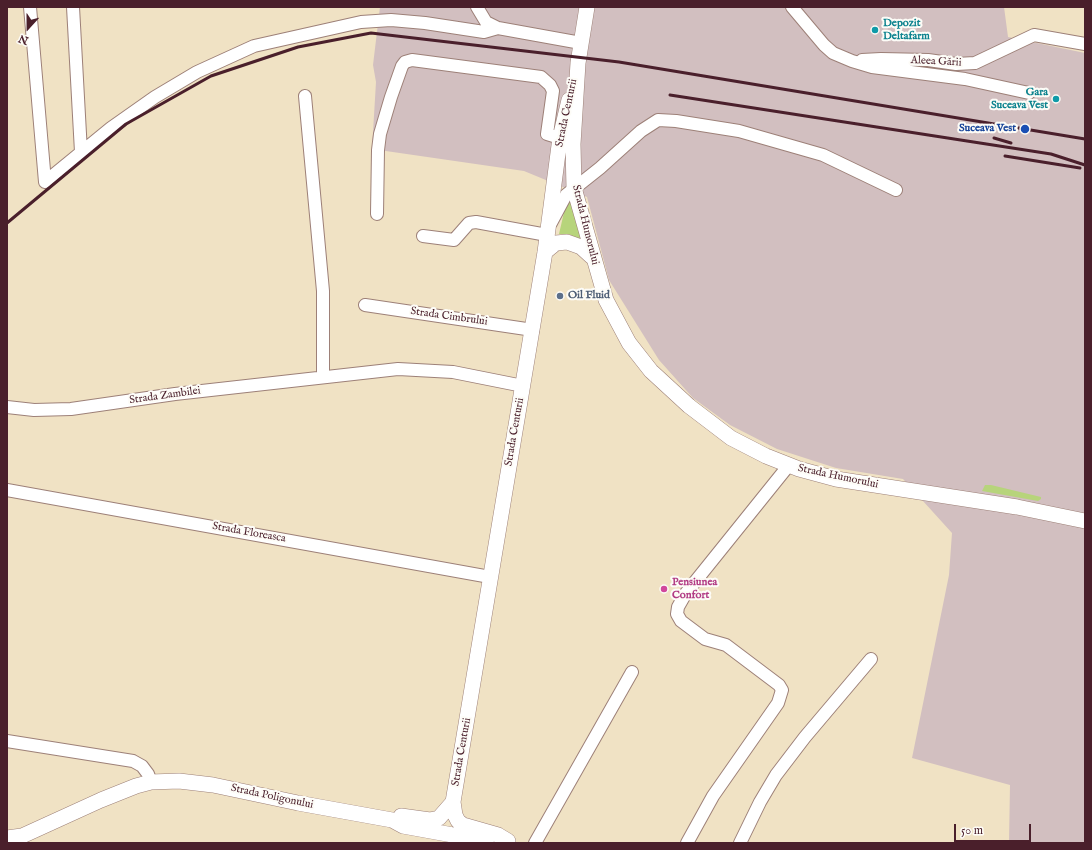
<!DOCTYPE html>
<meta charset="utf-8">
<style>
body{margin:0}
#map{position:relative;width:1092px;height:850px;overflow:hidden;background:#f0e2c4;font-family:"IM FELL English",serif}
canvas{display:block}
.frame{position:absolute;inset:0;border:8px solid #4a1f2b;pointer-events:none}
.north{position:absolute;left:8px;top:8px;width:40px;height:40px;-webkit-text-stroke:3px #fdfcf7;paint-order:stroke;rotate:201deg;font-size:11px;font-weight:700;line-height:16px;text-align:center;color:#4a1f2b}
.north::after{content:'';display:block;margin:auto;width:14px;height:18px;background:#4a1f2b;clip-path:polygon(50% 0,100% 100%,50% 72%,0 100%)}
.scale{position:absolute;left:954px;top:824px;width:77px;height:18px;box-sizing:border-box;border:2px solid #4a1f2b;border-top:0;padding-left:5px;font-size:12px;line-height:14px;white-space:nowrap;color:#4a1f2b;-webkit-text-stroke:3px #fdfcf7;paint-order:stroke}
</style>
<div id="map">
<canvas width="1092" height="850"></canvas>
<div class="frame"></div>
<div class="north">N</div>
<div class="scale">50 m</div>
</div>
<script>
const ctx = document.querySelector('canvas').getContext('2d');
ctx.lineJoin = 'round';
function fill(path, color) {
  ctx.fillStyle = color;
  ctx.fill(path, 'evenodd');
}
function toPath(rows) {
  const path = new Path2D();
  for (const r of rows) {
    path.moveTo(r[0], r[1]);
    for (let i = 2; i < r.length; i += 2) path.lineTo(r[i], r[i + 1]);
  }
  return path;
}
function stroke(path, color, width, dash) {
  ctx.strokeStyle = color;
  ctx.lineWidth = width;
  ctx.lineCap = dash ? 'butt' : 'round';
  ctx.setLineDash(dash || []);
  ctx.stroke(path);
}
function write(font, color, halo, rows, align = 'center') {
  ctx.font = font + ' "IM FELL English",serif';
  ctx.lineWidth = 4;
  ctx.setLineDash([]);
  ctx.textBaseline = 'middle';
  ctx.strokeStyle = halo;
  ctx.fillStyle = color;
  for (const [text, x, y, turn = 0] of rows) {
    ctx.save();
    ctx.translate(x, y);
    ctx.rotate((+turn || 0) * Math.PI / 180);
    ctx.textAlign = isNaN(turn) ? turn : align;
    if (halo) ctx.strokeText(text, 0, 0);
    ctx.fillText(text, 0, 0);
    ctx.restore();
  }
}
const industrial = toPath([
 [380,7,1004,7,1008,37,1085,53,1085,843,1009,843,1010,785,912,758,949,575,952,533,903,479,836,468,777,449,730,425,693,398,659,360,609,280,587,197,524,171,372,149,376,82,373,65]
]);
const green = toPath([
 [573,196,583,242,569,234,559,234,565,208],
 [985,485,991,485,1041,497,1041,499,1038,501,982,491]
]);
const minor = toPath([
 [30,7,45,182],
 [73,7,81,152],
 [477,7,486,22,498,28,581,43],
 [792,7,824,45,833,53,852,61,872,67,965,79,1029,93],
 [862,60,881,59,928,60,956,64,975,63,1034,35,1085,44],
 [305,96,323,291,323,377],
 [45,182,111,128,155,97,197,72,254,46,361,22,391,20,425,23,484,32,498,28],
 [377,214,378,150,380,134,391,97,402,66,405,62,412,60,541,77,550,85,553,91,547,134,560,138],
 [551,223,566,195,600,168,641,131,658,120,676,121,739,131,823,155,896,190],
 [423,236,454,240,469,223,476,222,547,235],
 [365,305,533,330],
 [7,407,34,410,71,409,175,394,398,369,453,372,523,386],
 [7,490,490,577],
 [7,741,133,761,142,766,148,774,151,782],
 [535,843,632,672],
 [687,843,713,796,778,703,782,690,779,685,726,645,705,639,681,621,677,614,678,607,686,593,789,465],
 [740,843,760,802,776,775,805,737,871,659]
]);
const major = toPath([
 [587,7,578,63,573,144,574,188,606,300,629,343,651,371,689,406,731,438,766,456,799,469,836,479,1017,507,1085,521],
 [545,252,556,243,567,242,581,247,592,257],
 [401,816,430,820,439,818,453,802],
 [7,838,22,836,33,831,101,800,136,786,151,782,179,781,213,785,298,803,392,820,403,826,486,841],
 [508,841,498,835,463,825,458,821,455,815,453,802,545,252,560,138,569,100]
]);
const rail = toPath([
 [670,95,1051,154,1085,165],
 [994,138,1011,143],
 [1005,156,1080,168],
 [7,223,126,124,211,76,298,47,371,33,619,62,1085,139]
]);
const markers = [
 [875,30,4,"#0f9aa8"],
 [1056,99,4,"#0f9aa8"],
 [1025,129,5,"#1a4fb4"],
 [560,296,4,"#5c6f8a"],
 [664,589,4,"#d1479c"]
];
const cultureNames = [
 ["Depozit",883,24],
 ["Deltafarm",883,37],
 ["Gara",1048,93,"right"],
 ["Suceava Vest",1048,106,"right"]
];
const streetNames = [
 ["Aleea Gării",936,62,3],
 ["Strada Centurii",567,113,-78],
 ["Strada Humorului",585,225,76],
 ["Strada Cimbrului",449,317,8],
 ["Strada Zambilei",165,396,-8],
 ["Strada Centurii",515,432,-80],
 ["Strada Humorului",838,477,12],
 ["Strada Floreasca",249,533,10],
 ["Strada Centurii",462,752,-80],
 ["Strada Poligonului",272,797,12]
];
const transitNames = [
 ["Suceava Vest",1016,129]
];
const serviceNames = [
 ["Oil Fluid",568,296]
];
const hotelNames = [
 ["Pensiunea",672,583],
 ["Confort",672,596]
];
fill(industrial, '#d2bfc0');
fill(green, '#b7d47b');
stroke(minor, '#9d8078', 14);
stroke(major, '#9d8078', 16);
stroke(minor, '#fff', 12);
stroke(major, '#fff', 15);
stroke(rail, '#4a1f2b', 3);
for (const [x, y, r, color] of markers) {
  const dot = new Path2D();
  dot.arc(x, y, r, 0, 2 * Math.PI);
  ctx.fillStyle = color;
  ctx.fill(dot);
  stroke(dot, '#fdfcf7', 1.5);
}
write('bold 11px', '#0d838f', '#fdfcf7', cultureNames, 'left');
write('11px', '#4a1f2b', '#fdfcf7', streetNames);
write('bold 11px', '#164399', '#fdfcf7', transitNames, 'right');
write('bold 11px', '#4e5e75', '#fdfcf7', serviceNames, 'left');
write('bold 11px', '#b23c85', '#fdfcf7', hotelNames, 'left');
</script>
